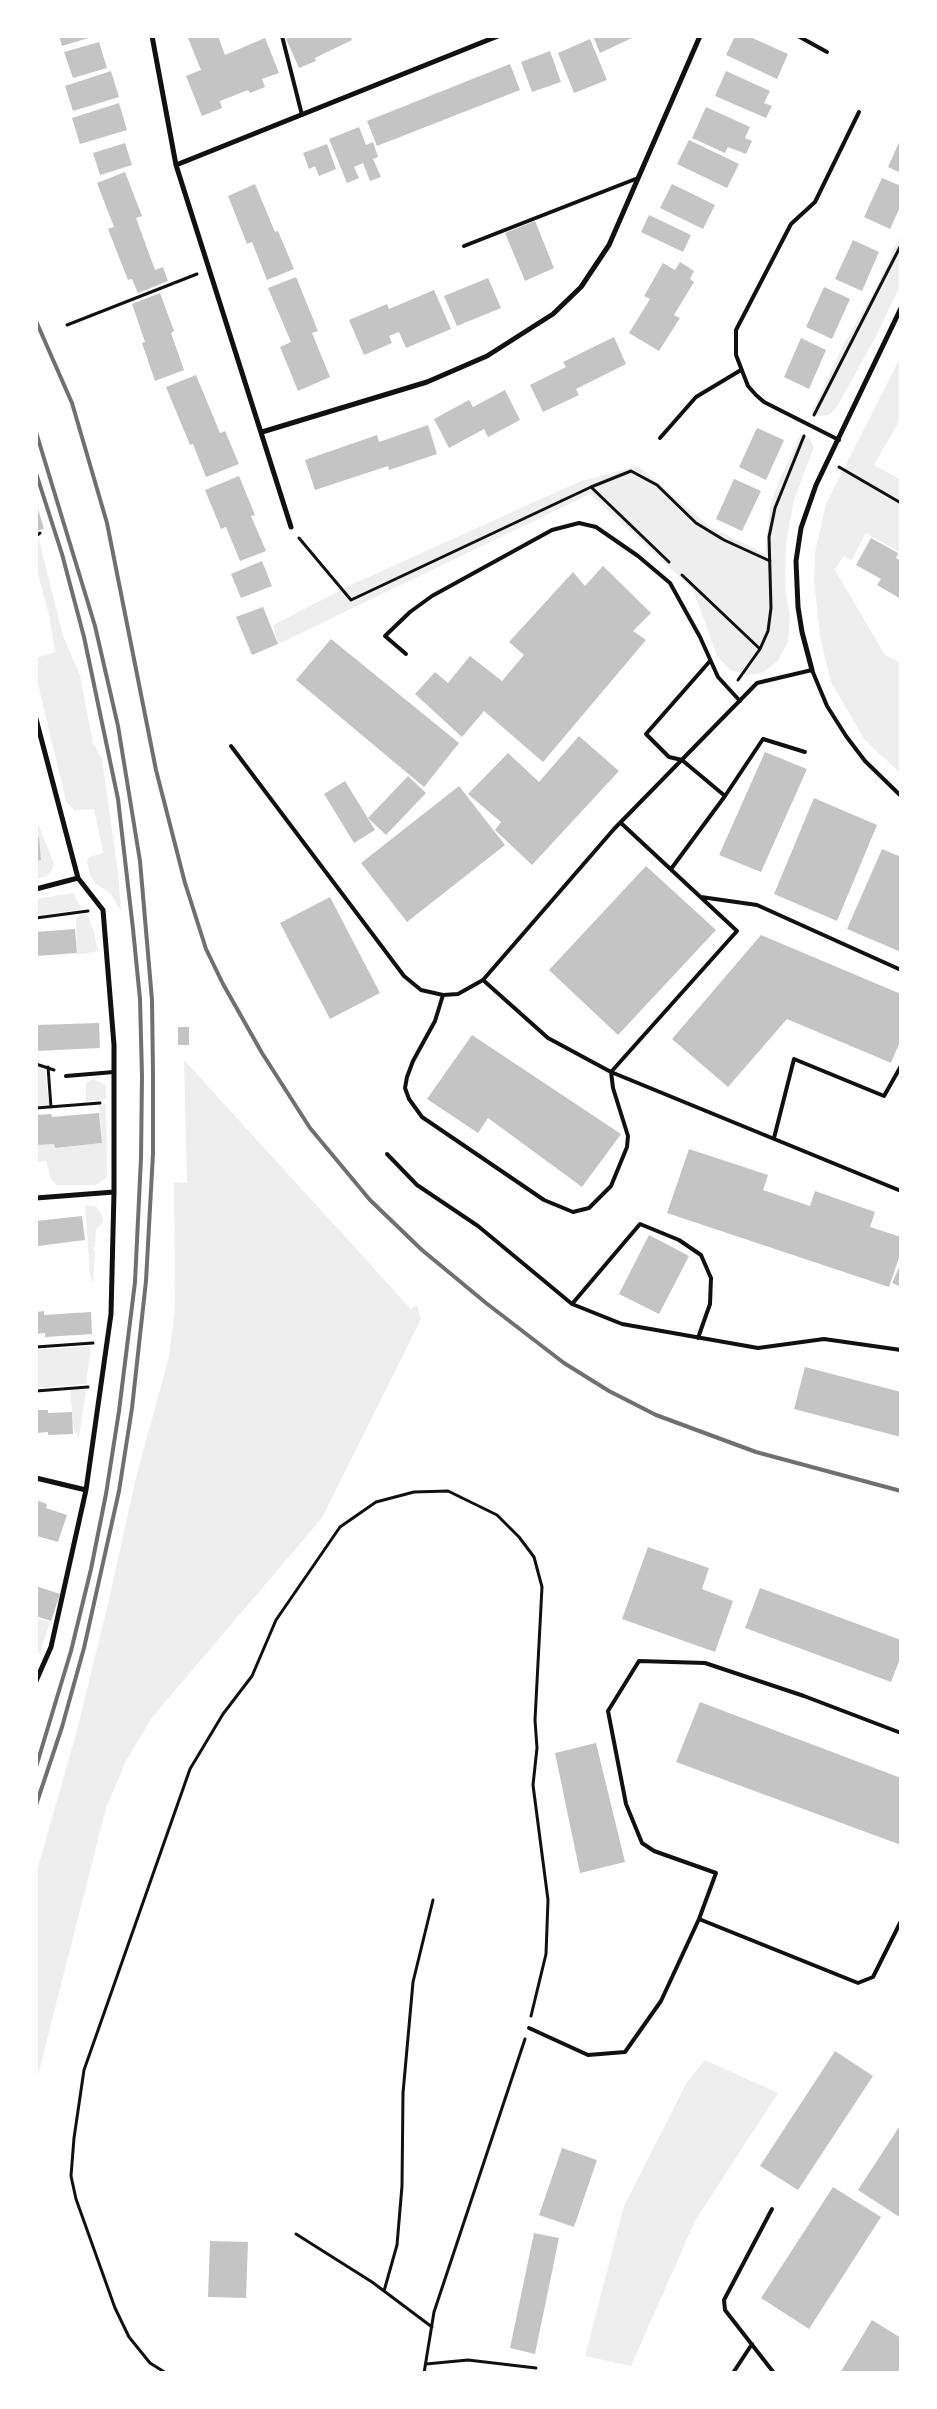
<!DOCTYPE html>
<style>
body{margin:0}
#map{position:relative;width:937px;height:2409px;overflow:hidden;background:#fff;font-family:"Archivo Narrow",sans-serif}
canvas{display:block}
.frame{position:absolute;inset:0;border:38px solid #fff;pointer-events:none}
</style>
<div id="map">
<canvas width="937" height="2409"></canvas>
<div class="frame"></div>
</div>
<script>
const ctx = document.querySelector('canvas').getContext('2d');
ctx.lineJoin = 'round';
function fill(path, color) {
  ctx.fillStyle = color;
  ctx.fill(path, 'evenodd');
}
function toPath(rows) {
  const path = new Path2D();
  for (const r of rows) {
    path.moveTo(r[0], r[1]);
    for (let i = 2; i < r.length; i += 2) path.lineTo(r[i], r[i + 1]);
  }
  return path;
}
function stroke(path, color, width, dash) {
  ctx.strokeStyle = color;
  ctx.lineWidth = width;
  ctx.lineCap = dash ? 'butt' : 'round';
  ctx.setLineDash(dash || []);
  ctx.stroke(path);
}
const green = toPath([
 [901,233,901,284,875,338,837,407,829,415,820,416,811,414,843,346,877,286],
 [901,356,901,418,874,465,901,480,901,559,897,557,899,552,866,533,851,561,844,555,835,570,885,655,901,663,901,774,864,739,831,682,820,637,814,579,815,552,826,504],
 [801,434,809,438,814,447,794,500,786,544,785,588,790,616,788,642,778,661,762,673,747,675,730,670,717,656,693,589,590,494,278,644,273,625,353,584,581,481,638,466,709,526,765,554,770,506,779,481],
 [39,540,63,636,80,675,93,743,102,759,118,872,121,911,110,893,96,884,90,875,87,861,89,857,103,853,94,809,74,810,66,801,36,676,36,658,55,652,49,615,36,567,36,541],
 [36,818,54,864,52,870,47,876,36,879,36,861,41,860],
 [73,893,82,909,36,916,36,899],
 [85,914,88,916,94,932,98,951,77,955,76,919,79,915],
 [184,1060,411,1309,417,1305,421,1319,322,1518,153,1716,126,1761,106,1808,36,2083,36,1874,76,1734,108,1604,136,1477,169,1357,175,1307,174,1182,187,1183],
 [36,1066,45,1068,49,1105,36,1106],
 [93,1079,106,1085,106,1099,86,1101,86,1082],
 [106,1104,107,1177,96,1185,57,1185,51,1179,46,1161,36,1162,36,1145,54,1144,55,1148,102,1143,99,1105],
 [85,1205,97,1207,103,1218,103,1222,96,1229,95,1246,93,1247,95,1252,93,1284,90,1275],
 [91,1346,86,1384,36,1388,36,1350],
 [84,1389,86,1391,79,1437,74,1431,70,1390],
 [36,1618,50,1622,40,1653,36,1652],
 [705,2060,778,2093,695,2221,631,2366,585,2356,624,2206,687,2082]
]);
const building = toPath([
 [59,36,92,36,92,37,62,46],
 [193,36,218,36,225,55,265,38,279,73,262,79,265,87,250,93,248,90,220,101,222,108,202,116,186,76,201,70,188,38],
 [292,36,354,36,351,38,352,40,315,58,316,61,299,68,286,39],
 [593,36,636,36,600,53],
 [735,36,748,36,788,54,777,79,726,55],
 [590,39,607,80,574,93,558,53],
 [99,42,107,68,73,78,64,52],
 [550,51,561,82,532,92,521,62],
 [510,64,520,90,377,146,367,121],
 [111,71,119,97,73,111,65,86],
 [726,71,770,91,764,103,772,106,766,118,715,96],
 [119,103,127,130,80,144,72,118],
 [706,107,750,127,745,138,752,141,746,154,728,147,725,153,692,138],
 [359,127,366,145,373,142,378,157,373,159,381,177,370,181,363,163,354,167,359,178,347,183,329,139],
 [901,138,901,173,888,167],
 [689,140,739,164,727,188,677,164],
 [125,143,132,165,100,175,93,153],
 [327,144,336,169,319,176,315,166,309,169,303,153],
 [125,172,142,216,136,218,155,270,163,267,168,281,138,293,132,279,128,280,108,229,114,227,97,183],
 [882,178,901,186,901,205,890,229,864,217],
 [255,184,275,232,278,231,294,269,267,280,252,242,247,244,228,196],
 [672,184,715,205,703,229,660,208],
 [649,215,691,235,683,252,641,232],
 [535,221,554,268,525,281,505,233],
 [853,240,879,252,862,291,835,279],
 [680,262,694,271,690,279,694,282,674,315,680,318,659,351,629,333,650,299,644,296,663,263,675,270],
 [296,277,318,331,312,333,330,377,298,391,280,347,291,342,268,288],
 [488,278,501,308,457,326,444,296],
 [824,287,850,299,832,339,806,327],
 [434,290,451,329,406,348,399,332,389,336,392,343,364,355,349,320,387,304,389,309],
 [160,293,174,331,171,333,184,370,155,381,142,343,145,342,132,304],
 [614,337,626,364,576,389,579,395,543,412,530,385,566,367,563,362],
 [801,338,826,350,809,389,784,377],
 [196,375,220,433,225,431,239,464,206,477,193,444,190,445,166,387],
 [505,390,520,420,488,437,484,429,449,448,434,419,469,400,473,407],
 [428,425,437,454,389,470,388,466,315,490,305,460,377,435,379,442],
 [757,428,784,440,766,480,739,467],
 [239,476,255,515,251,516,266,551,240,561,226,527,221,529,205,490],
 [734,479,761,491,742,531,716,519],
 [36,502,44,529,36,531],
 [871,538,898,553,896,558,901,561,901,599,877,585,881,579,856,565],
 [262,561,272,586,241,598,231,574],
 [603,566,651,613,633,631,646,640,543,762,484,711,462,737,415,694,435,672,448,683,470,656,502,681,524,655,509,642,573,572,585,586],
 [263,607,278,644,252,655,236,617],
 [331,639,459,743,424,787,296,680],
 [579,736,619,771,532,865,495,830,501,822,468,794,508,753,539,782],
 [765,752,807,769,761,872,719,855],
 [408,776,426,793,386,835,368,818],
 [345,781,375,830,354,843,324,794],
 [459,786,505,845,407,922,361,863],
 [814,798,877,825,837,921,774,894],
 [36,837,39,837,41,860,36,861],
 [882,849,901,857,901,952,847,929],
 [646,866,716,930,618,1035,549,970],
 [330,897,380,993,330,1019,280,923],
 [75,929,77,953,36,956,36,932],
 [761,935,901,994,901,1039,891,1063,787,1019,728,1087,672,1039],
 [99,1023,100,1048,36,1051,36,1025],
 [178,1027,189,1027,189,1045,178,1045],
 [472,1035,621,1134,582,1187,488,1118,478,1133,427,1099],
 [99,1113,102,1143,55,1148,54,1144,36,1145,36,1115,51,1114,52,1117],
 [689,1149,768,1175,763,1190,810,1206,815,1191,875,1212,870,1227,901,1237,901,1252,889,1287,667,1213],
 [82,1216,85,1240,38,1246,36,1221],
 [649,1235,689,1256,659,1314,619,1294],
 [901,1263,901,1287,892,1283],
 [44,1311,44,1315,91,1312,92,1334,45,1337,45,1333,36,1334,36,1312],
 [805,1367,901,1392,901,1437,794,1409],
 [36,1410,48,1410,48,1413,72,1412,73,1434,48,1435,48,1432,36,1433],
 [36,1500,47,1504,46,1508,67,1515,58,1542,37,1536],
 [648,1547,709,1568,702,1589,733,1601,715,1652,622,1619],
 [36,1586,60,1594,51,1621,36,1616],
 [760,1588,901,1640,901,1656,891,1682,745,1628],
 [700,1702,901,1778,901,1845,676,1762],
 [596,1743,625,1862,580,1873,555,1753],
 [835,2051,873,2076,798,2190,760,2166],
 [901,2124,901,2218,858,2190],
 [562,2148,597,2160,574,2227,539,2215],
 [833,2187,881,2217,809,2329,761,2298],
 [534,2233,559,2238,535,2354,510,2348],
 [210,2241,248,2242,246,2298,208,2297],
 [872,2320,901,2338,901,2373,840,2373]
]);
const path = toPath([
 [67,325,197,274],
 [814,415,901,245],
 [839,467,901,503],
 [591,487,631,471,657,485,696,523,724,540,770,561],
 [36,536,40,533],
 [299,538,351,600,591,487,669,562],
 [682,575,760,649],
 [738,680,760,649,768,631,771,608,769,537,775,508,804,436],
 [36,918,88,911],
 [36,1064,54,1070],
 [48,1067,51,1107],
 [36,1108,100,1103],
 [36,1347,93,1343],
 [36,1391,88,1387],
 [296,2234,372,2282,432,2327],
 [384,2291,397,2245,402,2186,403,2093,413,1982,433,1900],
 [426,2364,468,2360,536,2368],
 [166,2373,150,2363,129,2337,115,2308,76,2199,71,2176,74,2138,84,2070,190,1769,223,1714,252,1676,276,1620,340,1527,376,1502,414,1492,448,1491,497,1515,519,1537,534,1557,542,1587,535,1720,537,1748,533,1785,548,1900,546,1954,531,2016],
 [424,2373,434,2312,525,2039]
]);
const service = toPath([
 [282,36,302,115],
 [798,36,827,52],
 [464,246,638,178],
 [660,438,696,397,741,370],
 [839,440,764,402,756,395,748,386,736,355,736,330,791,224,815,202,859,112],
 [406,654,385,636,410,612,432,596,552,530,579,523,596,527,638,556,670,583,700,637,718,677,740,701],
 [710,661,646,734,669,757,682,760,725,796],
 [231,746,404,976,421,990,443,995,458,994,483,980],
 [901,796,865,761,846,736,827,706,812,670,757,683,614,829,483,980,548,1038,611,1072,901,1191],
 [671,869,725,796,763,739,805,752],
 [701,897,757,905,901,970],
 [443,995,435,1021,413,1061,407,1077,405,1088,409,1099,422,1117,544,1200,573,1212,589,1208,611,1186,627,1147,628,1136,613,1088,611,1072,737,931,621,823],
 [66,1076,114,1072],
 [774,1138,794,1059,884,1096,901,1066],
 [387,1154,417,1185,478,1226,572,1304,622,1324,758,1348,824,1339,901,1350],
 [572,1304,640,1224,679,1240,701,1255,711,1278,710,1304,698,1338],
 [699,1919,858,1983,873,1977,901,1921],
 [529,2028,588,2055,625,2052,661,2001,699,1919,716,1873,654,1851,642,1843,626,1804,608,1711,639,1661,705,1663,804,1696,901,1733],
 [772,2209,724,2300,725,2310,774,2373],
 [733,2373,752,2344]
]);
const minor = toPath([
 [152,36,176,165,291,527],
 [176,165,498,36],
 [262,432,427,382,487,356,553,314,581,287,609,245,700,36],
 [812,670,802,632,798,607,796,561,801,528,816,485,901,308],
 [36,719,78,878,103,910,114,1045,114,1192,111,1314,86,1490,51,1647,36,1681],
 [36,889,78,878],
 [36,1198,114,1192],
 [36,1478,86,1490]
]);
const rail = toPath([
 [36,321,72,403,107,523,156,770,185,883,206,949,223,984,262,1053,310,1128,370,1200,422,1250,486,1303,564,1363,609,1391,656,1415,756,1452,901,1491],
 [36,432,95,626,118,726,140,861,152,1000,153,1074,153,1153,146,1281,132,1408,119,1491,84,1648,62,1727,36,1805],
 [36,473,62,554,84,637,118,799,133,929,140,999,142,1076,141,1158,135,1282,119,1411,106,1494,91,1569,71,1651,36,1767]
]);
fill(green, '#eee');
fill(building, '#c4c4c4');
stroke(path, '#111', 3);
stroke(service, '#111', 4);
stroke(minor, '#111', 5);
stroke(rail, '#707070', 4);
</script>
